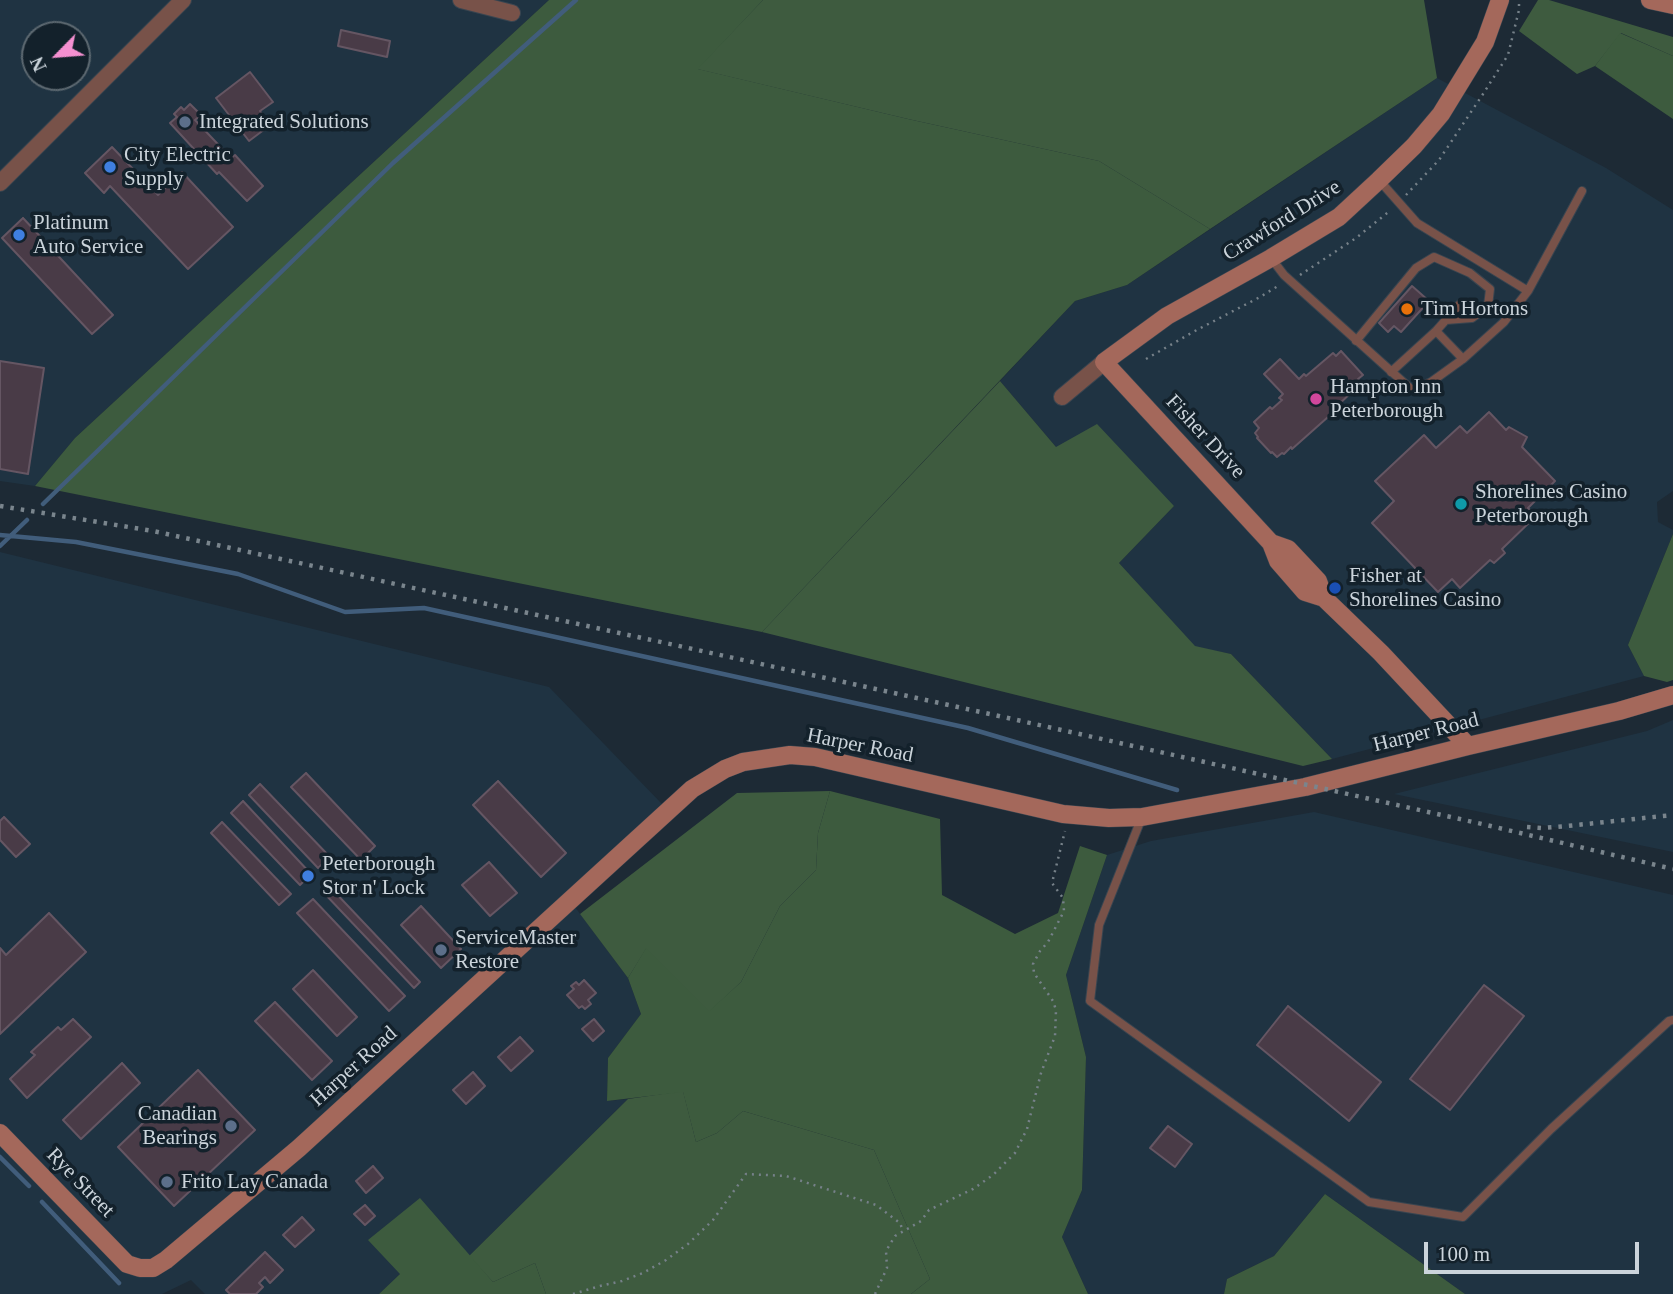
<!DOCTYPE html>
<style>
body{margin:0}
#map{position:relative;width:1673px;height:1294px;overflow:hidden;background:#1d2a35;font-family:Georgia,serif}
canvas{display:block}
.north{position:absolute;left:21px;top:21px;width:70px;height:70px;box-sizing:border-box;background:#13212b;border:2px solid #5d6971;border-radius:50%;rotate:245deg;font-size:19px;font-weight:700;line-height:28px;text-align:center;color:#cbd4db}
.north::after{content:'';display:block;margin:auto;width:24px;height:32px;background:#f590d1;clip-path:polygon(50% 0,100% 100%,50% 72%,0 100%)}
.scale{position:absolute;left:1424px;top:1242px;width:215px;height:32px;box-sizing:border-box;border:4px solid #cbd4db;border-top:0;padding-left:9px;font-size:21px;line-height:24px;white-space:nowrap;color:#cbd4db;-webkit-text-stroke:5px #13212b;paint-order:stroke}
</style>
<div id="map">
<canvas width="1673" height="1294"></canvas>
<div class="north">N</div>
<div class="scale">100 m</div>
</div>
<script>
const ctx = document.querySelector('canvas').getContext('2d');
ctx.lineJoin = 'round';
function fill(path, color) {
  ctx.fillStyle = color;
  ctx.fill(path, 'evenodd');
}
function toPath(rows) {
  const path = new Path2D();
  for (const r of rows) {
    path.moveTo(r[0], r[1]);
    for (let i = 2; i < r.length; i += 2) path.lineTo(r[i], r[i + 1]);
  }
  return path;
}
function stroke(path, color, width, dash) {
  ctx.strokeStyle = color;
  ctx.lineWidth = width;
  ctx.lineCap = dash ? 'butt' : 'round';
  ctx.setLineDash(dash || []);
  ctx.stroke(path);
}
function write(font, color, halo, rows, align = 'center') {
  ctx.font = font + ' Georgia,serif';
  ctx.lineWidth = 7;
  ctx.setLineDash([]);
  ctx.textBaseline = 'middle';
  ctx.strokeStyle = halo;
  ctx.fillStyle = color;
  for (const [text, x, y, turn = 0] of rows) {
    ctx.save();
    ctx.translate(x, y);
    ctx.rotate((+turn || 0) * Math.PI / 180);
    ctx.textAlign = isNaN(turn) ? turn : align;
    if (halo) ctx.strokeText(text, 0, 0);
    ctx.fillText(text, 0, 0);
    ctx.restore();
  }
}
const built = toPath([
 [0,0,549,0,75,438,35,486,0,481],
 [35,35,77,35,77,77,35,77],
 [1437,78,1606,168,1673,210,1673,491,1657,502,1658,522,1673,530,1673,534,1628,645,1644,676,1332,759,1231,654,1195,647,1119,563,1174,506,1056,447,1000,381,1075,301,1127,285],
 [0,552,549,687,662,804,566,895,628,978,641,1014,608,1058,607,1101,628,1099,469,1256,419,1199,400,1274,379,1294,205,1294,191,1280,162,1294,0,1294],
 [1673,720,1673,852,1394,794,1647,731],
 [1314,812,1673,895,1673,1294,1465,1294,1325,1194,1274,1256,1227,1279,1224,1294,1088,1294,1062,1237,1082,1190,1086,1057,1066,975,1107,855,1151,841]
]);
const green = toPath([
 [763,0,1424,0,1437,78,1210,229,1099,161,908,119,697,69],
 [1538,0,1549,0,1673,37,1673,56,1621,33,1595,66,1577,74,1519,31],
 [1000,381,1056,447,1097,424,1174,506,1119,563,1195,646,1231,654,1332,759,1303,766,762,632],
 [830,791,818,833,816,870,780,906,741,982,709,1012,646,949,628,978,580,914,737,793],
 [683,1091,696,1142,717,1133,743,1111,874,1150,930,1279,911,1294,546,1294,535,1263,493,1282,469,1256,628,1099]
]);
const forest = toPath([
 [549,0,763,0,698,69,908,119,1099,161,1210,229,1127,285,1075,301,762,632,35,486,75,438],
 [1620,33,1673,56,1673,119,1595,66],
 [1673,534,1673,680,1667,682,1644,676,1628,645],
 [830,791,940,819,942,895,1015,934,1058,913,1080,846,1107,855,1066,975,1086,1057,1082,1190,1062,1237,1088,1294,911,1294,930,1279,874,1150,743,1111,717,1133,696,1142,683,1092,607,1101,608,1058,641,1014,628,978,646,948,709,1011,741,982,780,906,816,870,818,833],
 [1325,1194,1465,1294,1224,1294,1227,1279,1274,1256],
 [420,1198,493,1282,535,1263,546,1294,379,1294,400,1274,368,1240]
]);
const stream = toPath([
 [43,504,393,163,576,0],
 [0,535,76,542,238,574,345,612,424,608,968,728,1177,790],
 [0,546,27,520],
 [0,1157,29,1186],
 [42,1202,119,1283]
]);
const building = toPath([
 [341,30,390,41,387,57,338,46,341,30],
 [250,72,273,102,260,111,264,117,259,122,265,129,249,141,216,98,250,72],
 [190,104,201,115,195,120,231,158,235,155,263,186,247,201,219,172,217,174,170,123,177,117,174,114,181,107,184,110,190,104],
 [112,147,158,195,182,172,233,227,188,269,110,186,104,193,85,173,112,147],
 [23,218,113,315,92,334,2,238,23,218],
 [1412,286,1429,301,1401,332,1394,326,1388,332,1379,323,1412,286],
 [1341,351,1363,375,1358,379,1360,382,1353,389,1354,390,1336,407,1337,409,1292,449,1291,447,1284,454,1282,453,1277,457,1272,452,1271,453,1257,438,1258,437,1255,433,1259,428,1254,422,1270,407,1272,409,1282,400,1279,398,1283,394,1264,374,1280,359,1299,379,1304,374,1306,376,1333,353,1336,356,1341,351],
 [0,361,44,368,28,474,0,469,0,361],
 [1489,412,1506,430,1509,427,1527,437,1522,447,1555,481,1528,508,1536,516,1502,549,1505,553,1494,563,1490,560,1460,588,1452,579,1438,592,1372,523,1394,501,1375,481,1424,435,1436,448,1460,426,1467,433,1489,412],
 [306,773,375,846,361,860,291,787,306,773],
 [498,781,566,853,541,877,473,805,498,781],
 [260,784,330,857,318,868,249,795,260,784],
 [243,801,311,874,300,885,231,813,243,801],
 [4,817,30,844,16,857,0,840,0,821,4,817],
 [222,822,291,894,279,905,211,833,222,822],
 [489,862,517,893,490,916,462,885,489,862],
 [330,887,420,982,414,988,324,893,330,887],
 [313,899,405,996,389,1011,297,913,313,899],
 [421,906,461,949,441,968,401,925,421,906],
 [49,913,86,952,0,1034,0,948,6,955,49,913],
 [313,970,357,1017,337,1036,293,989,313,970],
 [584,980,596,993,588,1000,591,1004,585,1009,582,1006,579,1008,567,995,574,989,571,986,576,982,579,985,584,980],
 [1484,985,1524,1016,1450,1110,1410,1079,1484,985],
 [275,1002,332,1061,312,1080,255,1021,275,1002],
 [1288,1006,1381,1082,1349,1121,1257,1045,1288,1006],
 [73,1019,91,1037,27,1098,10,1079,35,1055,31,1052,58,1027,61,1030,73,1019],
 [594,1019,604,1031,593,1041,582,1029,594,1019],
 [520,1037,533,1051,511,1071,498,1057,520,1037],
 [122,1063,140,1083,81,1139,63,1120,122,1063],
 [198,1070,255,1130,174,1206,118,1147,198,1070],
 [473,1072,485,1086,466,1104,453,1090,473,1072],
 [1168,1126,1192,1144,1175,1167,1150,1148,1168,1126],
 [373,1166,383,1178,366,1193,356,1181,373,1166],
 [365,1205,375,1216,365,1225,354,1214,365,1205],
 [302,1217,314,1230,295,1247,283,1235,302,1217],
 [265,1252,283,1270,270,1283,265,1277,259,1283,263,1287,256,1294,230,1294,226,1290,265,1252]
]);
const path = toPath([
 [1406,195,1439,160,1483,94,1508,55,1519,10,1519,0],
 [1300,275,1356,238,1391,210],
 [1146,359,1193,332,1260,297,1278,286],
 [573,1294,600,1286,622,1281,643,1273,666,1260,688,1244,713,1220,746,1174,786,1176,876,1205,900,1223,903,1231],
 [875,1294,887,1268,886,1251,895,1236,921,1221,929,1210,973,1189,993,1175,1015,1153,1027,1129,1041,1073,1055,1036,1056,1010,1053,1001,1034,973,1033,964,1040,951,1048,942,1064,911,1063,898,1052,883,1065,831]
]);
const lane = toPath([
 [1271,258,1284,275,1412,390,1431,382,1463,359,1504,322,1528,291,1417,223,1379,180],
 [1528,291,1582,191],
 [1436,331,1463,359],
 [1356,341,1416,268,1434,257,1470,273,1490,289,1488,306,1472,318,1446,320],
 [1391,372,1436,331,1460,304],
 [1142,817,1099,925,1090,1001,1369,1202,1463,1217,1551,1129,1669,1021,1673,1020]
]);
const street = toPath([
 [461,0,512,13],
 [0,183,183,0],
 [1062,397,1104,362]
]);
const secondary = toPath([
 [1650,0,1673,5],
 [1271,543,1288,549,1318,581,1324,598,1381,653,1468,746],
 [1324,598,1305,592,1278,561,1271,543,1104,362,1167,316,1271,258,1339,217,1379,180,1414,146,1441,114,1485,42,1500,0],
 [0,1133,127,1264,140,1268,153,1268,166,1260,299,1148,692,789,725,769,743,762,790,755,815,757,1063,814,1109,818,1142,817,1305,787,1468,746,1619,711,1673,695]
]);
const rail = toPath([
 [0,506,153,531,990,714,1482,824,1673,869],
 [1527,827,1541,828,1567,826,1673,815]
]);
const markers = [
 [185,122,7,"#5c6f8a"],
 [110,167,7,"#3f7fe0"],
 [19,235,7,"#3f7fe0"],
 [1407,309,7,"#e8710a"],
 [1316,399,7,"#d1479c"],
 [1461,504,7,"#0f9aa8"],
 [1335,588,7,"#1a4fb4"],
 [308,876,7,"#3f7fe0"],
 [441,950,7,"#5c6f8a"],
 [231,1126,7,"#5c6f8a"],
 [167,1182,7,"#5c6f8a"]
];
const poiNames = [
 ["Integrated Solutions",199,122],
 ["City Electric",124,155],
 ["Supply",124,179],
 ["Platinum",33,223],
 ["Auto Service",33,247],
 ["Tim Hortons",1421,309],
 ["Hampton Inn",1330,387],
 ["Peterborough",1330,411],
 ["Shorelines Casino",1475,492],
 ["Peterborough",1475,516],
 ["Fisher at",1349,576],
 ["Shorelines Casino",1349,600],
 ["Peterborough",322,864],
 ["Stor n' Lock",322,888],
 ["ServiceMaster",455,938],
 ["Restore",455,962],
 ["Canadian",217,1114,"right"],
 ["Bearings",217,1138,"right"],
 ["Frito Lay Canada",181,1182]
];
const streetNames = [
 ["Crawford Drive",1282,221,-32],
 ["Fisher Drive",1205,437,47],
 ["Harper Road",1426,733,-14],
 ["Harper Road",860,746,11],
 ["Harper Road",354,1067,-42],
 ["Rye Street",80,1183,46]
];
fill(built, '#1f3342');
fill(green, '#3e5b3f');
fill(forest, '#3d5b3e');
stroke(stream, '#415d7b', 4.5);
fill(building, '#493b47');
stroke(building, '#655663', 2);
stroke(lane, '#394550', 10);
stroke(street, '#394550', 18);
stroke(secondary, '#394550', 19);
stroke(path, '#768189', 2.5, [2, 5]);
stroke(lane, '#785249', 8);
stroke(street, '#785249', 16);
stroke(secondary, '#a4685b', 18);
stroke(rail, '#7a858d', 4.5, [3.5, 7]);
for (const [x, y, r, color] of markers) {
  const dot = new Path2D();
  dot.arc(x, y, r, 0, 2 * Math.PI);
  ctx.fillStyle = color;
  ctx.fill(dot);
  stroke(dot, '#13212b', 2.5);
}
write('21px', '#cbd4db', '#13212b', poiNames, 'left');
write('21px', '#cbd4db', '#13212b', streetNames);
</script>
